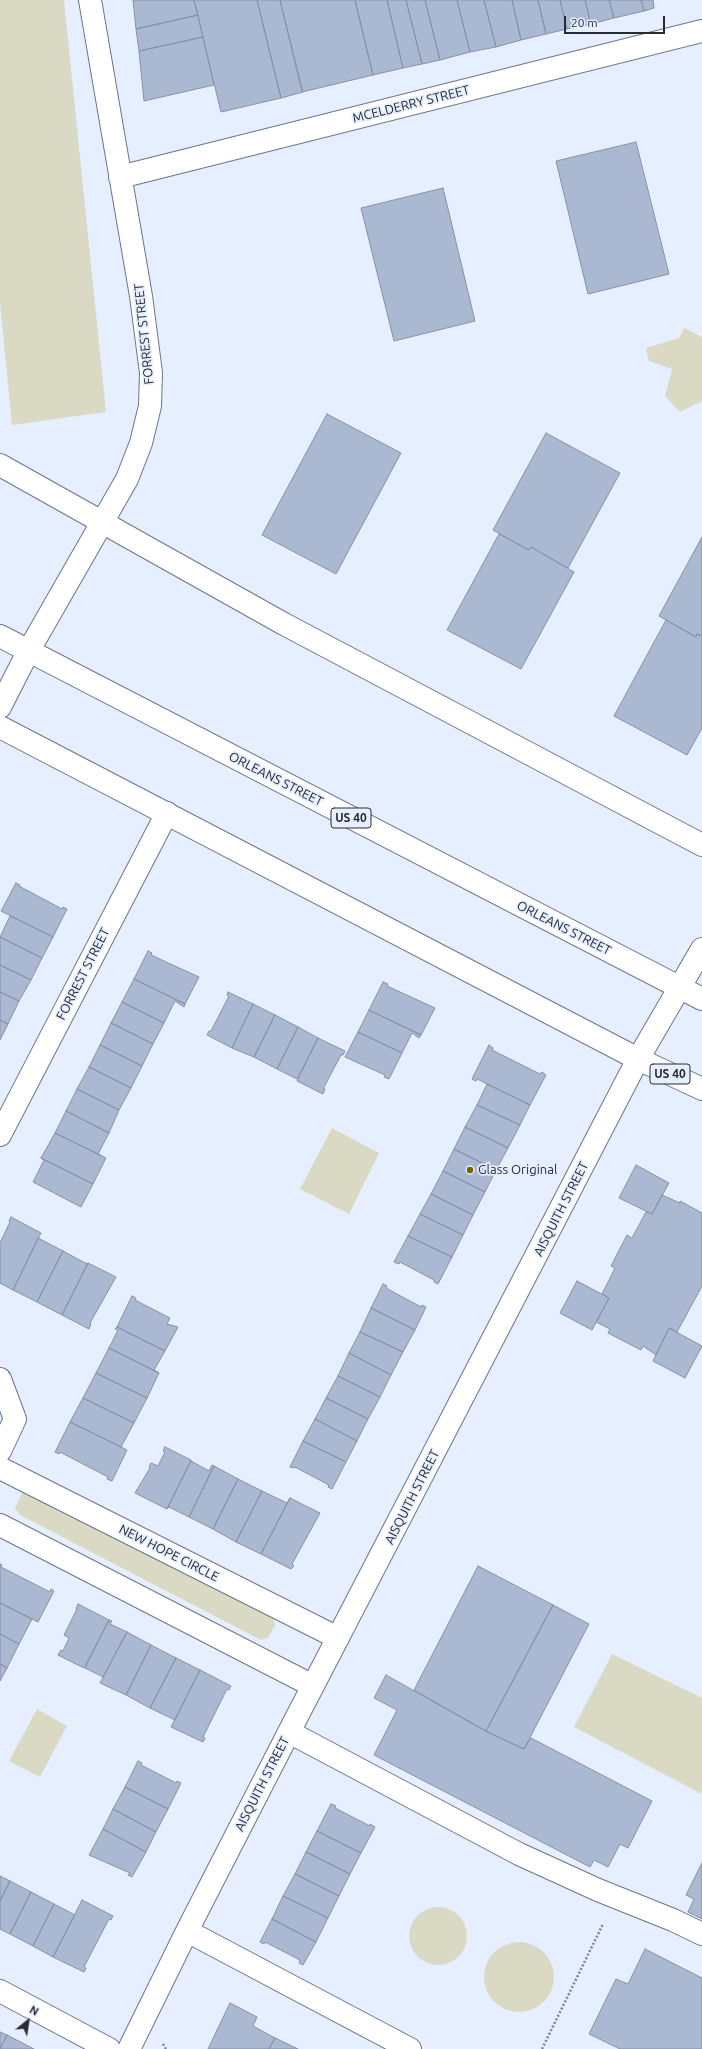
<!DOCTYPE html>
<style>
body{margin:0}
#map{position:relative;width:702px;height:2049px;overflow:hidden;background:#e6efff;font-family:Ubuntu,sans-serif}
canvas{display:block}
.north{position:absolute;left:8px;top:2001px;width:40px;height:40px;-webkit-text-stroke:3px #e6efff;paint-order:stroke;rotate:30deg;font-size:11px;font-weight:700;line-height:16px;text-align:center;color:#262b35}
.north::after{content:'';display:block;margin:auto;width:14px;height:18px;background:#262b35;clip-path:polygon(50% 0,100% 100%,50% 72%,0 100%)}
.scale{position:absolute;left:564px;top:16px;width:101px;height:18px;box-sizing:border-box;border:2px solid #262b35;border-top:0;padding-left:5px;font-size:12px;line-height:14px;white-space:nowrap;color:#262b35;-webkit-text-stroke:3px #e6efff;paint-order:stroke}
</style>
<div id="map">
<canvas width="702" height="2049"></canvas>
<div class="north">N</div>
<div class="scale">20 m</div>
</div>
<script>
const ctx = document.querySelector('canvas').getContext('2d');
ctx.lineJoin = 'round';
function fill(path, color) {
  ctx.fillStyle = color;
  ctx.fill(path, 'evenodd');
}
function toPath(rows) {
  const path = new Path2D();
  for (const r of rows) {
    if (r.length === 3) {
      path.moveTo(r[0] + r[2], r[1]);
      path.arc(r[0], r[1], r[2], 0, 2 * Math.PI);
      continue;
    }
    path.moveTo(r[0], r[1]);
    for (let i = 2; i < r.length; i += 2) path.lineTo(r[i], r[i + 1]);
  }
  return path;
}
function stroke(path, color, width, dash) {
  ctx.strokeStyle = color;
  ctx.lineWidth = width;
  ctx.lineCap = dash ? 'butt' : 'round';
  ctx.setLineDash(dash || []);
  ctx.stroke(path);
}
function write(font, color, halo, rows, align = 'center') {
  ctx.font = font + ' Ubuntu,sans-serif';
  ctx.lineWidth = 3.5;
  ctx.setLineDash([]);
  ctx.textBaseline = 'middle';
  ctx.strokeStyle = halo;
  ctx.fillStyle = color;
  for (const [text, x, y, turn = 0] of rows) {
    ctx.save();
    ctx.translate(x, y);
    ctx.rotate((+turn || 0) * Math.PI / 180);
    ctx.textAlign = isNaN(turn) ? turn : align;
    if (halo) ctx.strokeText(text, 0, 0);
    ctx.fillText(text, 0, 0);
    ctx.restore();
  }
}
const green = toPath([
 [0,0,64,0,106,412,12,425,0,303],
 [684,328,702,337,702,401,680,412,665,396,672,369,649,361,646,348,679,338],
 [332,1128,379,1153,349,1214,300,1189],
 [30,1490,273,1615,275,1625,268,1638,261,1640,20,1515,15,1508,22,1493],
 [612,1654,702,1698,702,1794,574,1727],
 [37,1709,67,1726,40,1777,9,1761],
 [438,1936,29],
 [519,1977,35]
]);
const building = toPath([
 [133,0,194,0,198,15,136,29,133,0],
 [194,0,257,0,281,98,221,112,194,0],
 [257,0,280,0,303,92,281,98,257,0],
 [280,0,355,0,373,75,302,92,280,0],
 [355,0,387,0,403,68,373,75,355,0],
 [387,0,406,0,422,64,403,68,387,0],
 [406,0,425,0,440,60,422,64,406,0],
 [425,0,457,0,470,52,440,60,425,0],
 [457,0,484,0,496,47,470,52,457,0],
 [484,0,512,0,521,40,496,47,484,0],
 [512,0,538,0,546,34,521,40,512,0],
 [538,0,560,0,567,29,546,34,538,0],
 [560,0,585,0,591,24,567,29,560,0],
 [585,0,609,0,614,18,591,24,585,0],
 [609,0,641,0,644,11,614,18,609,0],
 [641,0,653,0,654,8,644,11,641,0],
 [198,15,203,37,139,51,136,29,198,15],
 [203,37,214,85,144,101,139,51,203,37],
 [636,142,669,274,588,294,556,161,636,142],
 [443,188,475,321,394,341,361,208,443,188],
 [327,414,401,453,336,574,262,535,327,414],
 [546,433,620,473,568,568,531,547,529,550,493,530,546,433],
 [499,534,529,550,531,547,574,572,521,669,447,630,499,534],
 [702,537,702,636,697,634,696,637,659,616,702,537],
 [666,620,696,637,697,634,702,636,702,728,687,755,614,716,666,620],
 [16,883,20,885,19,886,62,909,63,907,67,909,53,937,1,911,16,883],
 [10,916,53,937,42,958,0,937,10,916],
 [0,937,42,958,31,980,0,965,0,937],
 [148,951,152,953,151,955,199,977,185,1004,134,979,148,951],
 [0,965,31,980,19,1001,0,992,0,965],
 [134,979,185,1004,184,1007,175,1001,164,1023,122,1002,134,979],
 [383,982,388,984,387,986,435,1008,421,1035,369,1010,383,982],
 [0,992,19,1001,8,1024,0,1020,0,992],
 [228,992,253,1004,232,1048,207,1035,209,1031,211,1031,229,996,227,995,228,992],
 [122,1002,164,1023,153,1044,111,1023,122,1002],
 [253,1004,275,1015,254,1057,232,1048,253,1004],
 [369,1010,421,1035,419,1038,412,1033,402,1053,358,1032,369,1010],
 [275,1015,298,1027,277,1069,254,1057,275,1015],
 [0,1020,8,1024,0,1040,0,1020],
 [111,1023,153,1044,142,1066,100,1045,111,1023],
 [298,1027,318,1038,297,1079,277,1069,298,1027],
 [358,1032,402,1053,389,1079,384,1077,385,1075,345,1057,358,1032],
 [318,1038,345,1051,343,1055,341,1055,323,1089,325,1089,323,1094,297,1081,318,1038],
 [100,1045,142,1066,131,1088,89,1067,100,1045],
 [489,1045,493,1048,492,1050,540,1074,542,1072,546,1075,530,1105,477,1079,476,1081,472,1079,489,1045],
 [89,1067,131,1088,119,1110,77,1089,89,1067],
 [487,1084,530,1105,520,1125,477,1105,487,1084],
 [77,1089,119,1110,109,1133,66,1111,77,1089],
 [477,1105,520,1125,508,1148,465,1127,477,1105],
 [66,1111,109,1133,98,1154,102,1156,55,1133,66,1111],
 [465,1127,508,1148,496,1170,454,1149,465,1127],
 [55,1133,106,1158,93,1184,41,1158,55,1133],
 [454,1149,496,1170,485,1192,443,1171,454,1149],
 [41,1158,93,1184,81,1207,33,1182,44,1160,41,1158],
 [636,1165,669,1183,652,1214,619,1198,636,1165],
 [443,1171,485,1192,473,1215,431,1194,443,1171],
 [431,1194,473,1215,463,1235,420,1214,431,1194],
 [662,1195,680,1203,680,1201,702,1213,702,1286,677,1332,669,1328,656,1355,643,1346,641,1350,608,1333,610,1329,596,1322,609,1298,602,1294,615,1268,611,1266,627,1235,632,1238,646,1212,652,1214,662,1195],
 [420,1214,463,1235,452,1257,408,1236,420,1214],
 [11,1217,41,1233,13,1290,0,1283,0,1243,10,1222,9,1221,11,1217],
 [408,1236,452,1257,438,1284,434,1282,434,1280,400,1262,399,1264,394,1262,408,1236],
 [38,1238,63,1251,37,1302,13,1290,38,1238],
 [63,1251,87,1264,88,1263,62,1315,37,1302,63,1251],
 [88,1263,116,1277,90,1323,91,1324,89,1329,62,1315,88,1263],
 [577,1281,609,1298,592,1330,560,1313,577,1281],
 [383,1284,387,1286,386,1288,421,1307,422,1305,426,1307,415,1330,371,1308,383,1284],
 [132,1296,136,1298,135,1300,170,1318,167,1324,178,1327,165,1351,117,1327,132,1296],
 [371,1308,415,1330,403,1352,360,1332,371,1308],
 [117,1327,165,1351,154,1370,159,1373,109,1348,118,1330,115,1329,117,1327],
 [669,1328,702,1346,685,1378,653,1361,669,1328],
 [360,1332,403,1352,391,1375,349,1353,360,1332],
 [109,1348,159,1373,147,1398,96,1373,109,1348],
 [349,1353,391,1375,380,1397,338,1376,349,1353],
 [96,1373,147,1398,134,1423,83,1398,96,1373],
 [338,1376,380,1397,368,1419,326,1398,338,1376],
 [83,1398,134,1423,121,1447,70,1422,83,1398],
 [326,1398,368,1419,357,1441,315,1419,326,1398],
 [315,1419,357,1441,346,1462,303,1441,315,1419],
 [70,1422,127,1450,112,1481,107,1479,108,1477,60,1452,59,1454,55,1452,70,1422],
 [303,1441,346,1462,332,1489,328,1487,329,1485,295,1467,294,1468,290,1467,303,1441],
 [165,1447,191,1460,167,1509,135,1493,150,1468,149,1467,151,1463,158,1466,165,1452,163,1451,165,1447],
 [191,1461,209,1471,212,1465,214,1466,189,1517,169,1507,167,1509,191,1461],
 [214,1466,238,1479,213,1529,189,1517,214,1466],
 [238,1479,262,1491,236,1542,213,1529,238,1479],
 [262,1491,287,1503,290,1498,261,1554,236,1542,262,1491],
 [290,1498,320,1513,292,1564,294,1566,291,1569,261,1554,290,1498],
 [0,1564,2,1565,1,1567,50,1592,51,1589,54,1591,38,1622,0,1603,0,1564],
 [478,1566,553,1605,486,1731,414,1690,478,1566],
 [0,1603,32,1619,19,1644,0,1634,0,1603],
 [78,1604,109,1620,84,1668,58,1655,61,1650,63,1651,69,1638,64,1635,77,1609,76,1609,78,1604],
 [553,1605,589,1624,524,1749,486,1731,553,1605],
 [109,1620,112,1621,110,1624,127,1632,103,1677,85,1668,109,1620],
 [127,1632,151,1645,126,1695,100,1683,127,1632],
 [0,1634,19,1644,7,1668,0,1664,0,1634],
 [151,1645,176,1658,150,1708,126,1695,151,1645],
 [176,1658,200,1670,175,1720,150,1708,176,1658],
 [0,1664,7,1668,0,1681,0,1664],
 [200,1670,231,1686,229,1690,227,1689,203,1737,205,1738,203,1742,171,1727,200,1670],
 [386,1675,487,1732,524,1749,531,1738,652,1801,628,1848,620,1844,608,1867,594,1860,590,1867,374,1755,397,1710,374,1698,386,1675],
 [138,1761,142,1763,141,1765,176,1783,177,1781,181,1783,168,1809,125,1787,138,1761],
 [125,1787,168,1809,156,1832,113,1809,125,1787],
 [331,1804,336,1806,335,1808,370,1826,370,1824,375,1827,361,1853,317,1831,331,1804],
 [113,1809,156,1832,146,1852,103,1829,113,1809],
 [103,1829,146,1852,132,1877,128,1875,130,1873,89,1855,103,1829],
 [317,1831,361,1853,350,1874,306,1852,317,1831],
 [306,1852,350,1874,339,1896,295,1874,306,1852],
 [702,1863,702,1919,688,1912,694,1899,686,1895,702,1863],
 [295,1874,339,1896,328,1918,283,1896,295,1874],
 [0,1876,10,1881,0,1901,0,1876],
 [10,1881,31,1892,10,1934,0,1929,0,1901,10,1881],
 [31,1892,54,1904,33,1946,10,1934,31,1892],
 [283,1896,328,1918,316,1942,272,1919,283,1896],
 [82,1900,113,1916,111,1920,109,1919,84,1967,86,1968,84,1972,53,1957,82,1900],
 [54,1904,75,1915,53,1957,33,1946,54,1904],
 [272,1919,316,1942,303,1965,299,1963,300,1960,265,1942,264,1944,260,1942,272,1919],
 [645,1949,702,1978,702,2049,620,2049,589,2034,616,1979,628,1984,645,1949],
 [230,2003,257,2017,253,2026,275,2038,269,2049,208,2049,230,2003],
 [0,2032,7,2035,0,2048,0,2032],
 [7,2035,34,2049,0,2049,7,2035],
 [275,2038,298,2049,269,2049,275,2038]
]);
const path = toPath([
 [163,2044,166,2049],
 [542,2049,603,1924]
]);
const minor = toPath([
 [120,177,702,31],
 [0,465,284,624,702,845],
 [0,707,29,650,127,479,141,443,150,406,151,373,141,296,90,0],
 [0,1135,167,813],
 [0,1379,15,1419,0,1451],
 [0,1468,338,1638],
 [0,1525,313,1686],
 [289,1732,519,1854,598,1890,673,1920,702,1934],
 [187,1931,410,2049],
 [0,1991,109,2049],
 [129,2049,187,1931,289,1732,638,1059,702,949]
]);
const major = toPath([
 [0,636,702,999],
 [0,727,638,1059,702,1089]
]);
const markers = [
 [470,1170,4,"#716700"]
];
const shields = [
 [351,818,40],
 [670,1074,40]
];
const shieldNames = [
 ["US 40",351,818],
 ["US 40",670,1074]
];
const streetNames = [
 ["MCELDERRY STREET",411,104,-14],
 ["FORREST STREET",144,334,-96],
 ["ORLEANS STREET",276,779,27],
 ["ORLEANS STREET",564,928,27],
 ["FORREST STREET",83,974,-63],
 ["AISQUITH STREET",561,1209,-63],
 ["AISQUITH STREET",412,1497,-63],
 ["NEW HOPE CIRCLE",169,1553,27],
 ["AISQUITH STREET",262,1784,-63]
];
const poiNames = [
 ["Glass Original",478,1170]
];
fill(green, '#dad9c4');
fill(building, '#abb8d2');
stroke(building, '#8491a9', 1);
stroke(minor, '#6a768d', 24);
stroke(major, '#6a768d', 24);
stroke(path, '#7d8490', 2.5, [2, 2]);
stroke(minor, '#fff', 22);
stroke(major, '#fff', 22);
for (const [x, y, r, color] of markers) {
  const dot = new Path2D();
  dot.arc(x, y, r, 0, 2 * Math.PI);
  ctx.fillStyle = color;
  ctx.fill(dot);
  stroke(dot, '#e6efff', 1.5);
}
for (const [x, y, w] of shields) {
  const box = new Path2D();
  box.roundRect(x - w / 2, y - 10, w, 20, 3);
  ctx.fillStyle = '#e6efff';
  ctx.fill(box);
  stroke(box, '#262b35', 1);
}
write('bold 12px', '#262b35', null, shieldNames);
write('13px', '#262b35', '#e6efff', streetNames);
write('13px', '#262b35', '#e6efff', poiNames, 'left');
</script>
